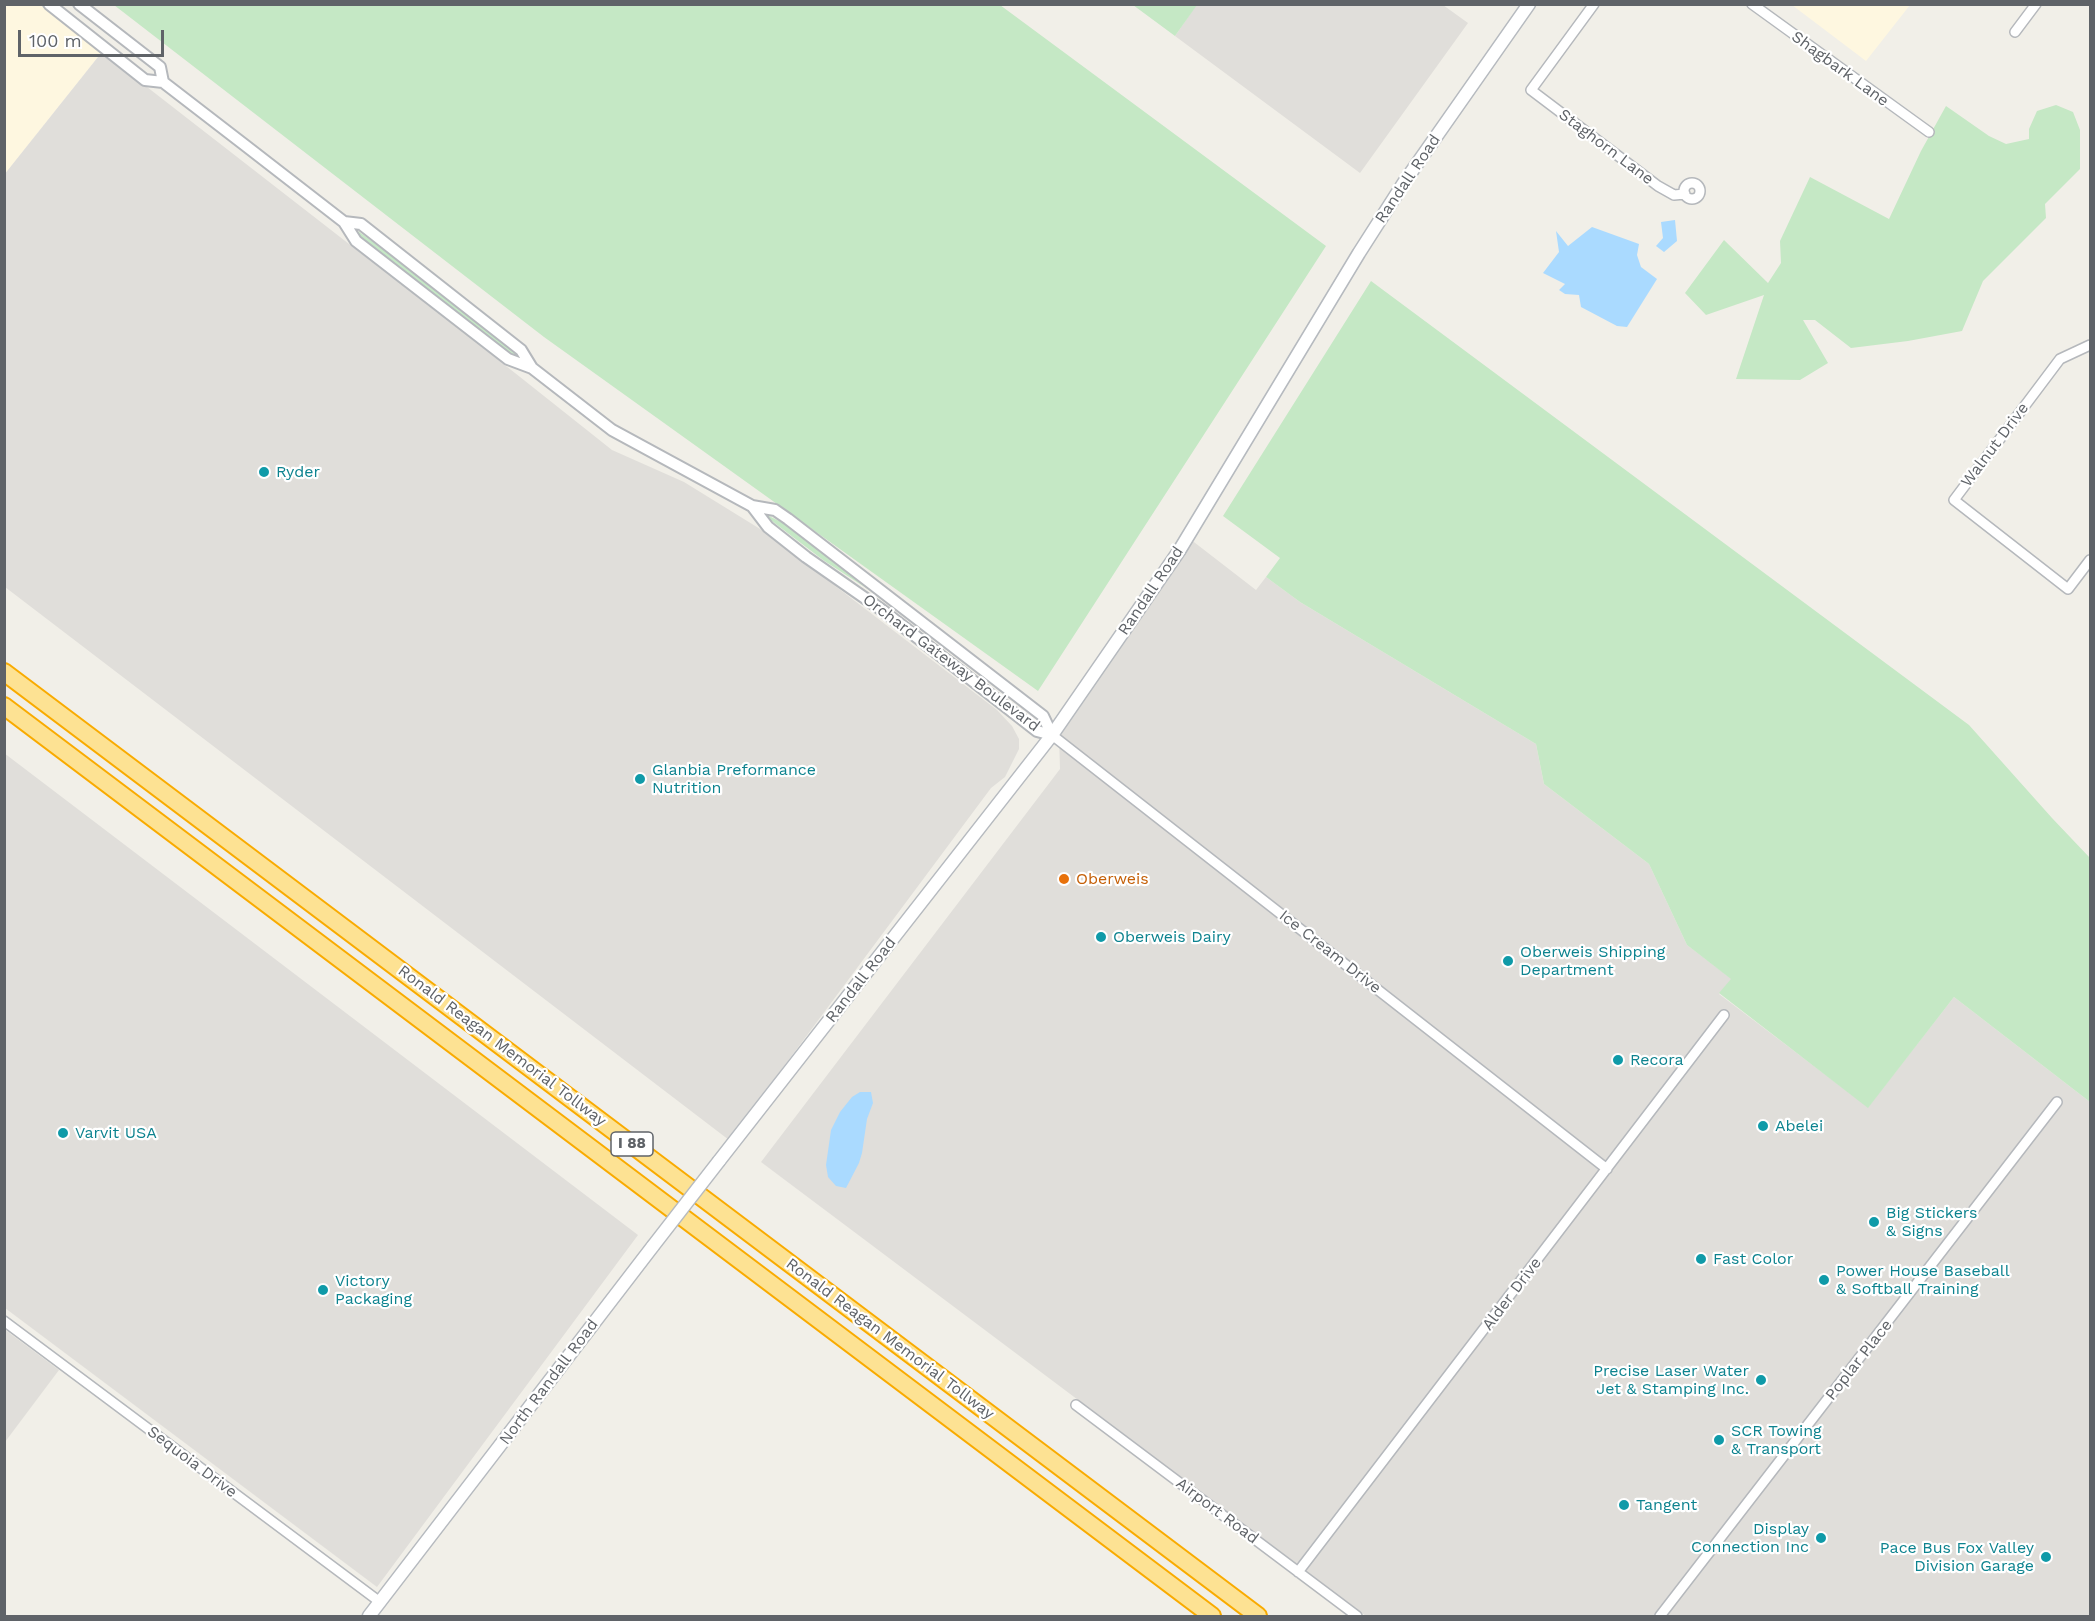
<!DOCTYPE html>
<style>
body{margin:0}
#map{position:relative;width:2095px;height:1621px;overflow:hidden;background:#f1efe8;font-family:"Work Sans",sans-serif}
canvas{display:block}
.frame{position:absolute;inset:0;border:6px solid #5f6368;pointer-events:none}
.scale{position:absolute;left:18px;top:30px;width:146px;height:27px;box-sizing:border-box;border:3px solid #5f6368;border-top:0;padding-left:8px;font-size:18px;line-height:21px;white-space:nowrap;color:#5f6368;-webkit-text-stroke:4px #fff;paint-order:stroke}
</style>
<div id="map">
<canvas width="2095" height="1621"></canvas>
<div class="frame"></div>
<div class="scale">100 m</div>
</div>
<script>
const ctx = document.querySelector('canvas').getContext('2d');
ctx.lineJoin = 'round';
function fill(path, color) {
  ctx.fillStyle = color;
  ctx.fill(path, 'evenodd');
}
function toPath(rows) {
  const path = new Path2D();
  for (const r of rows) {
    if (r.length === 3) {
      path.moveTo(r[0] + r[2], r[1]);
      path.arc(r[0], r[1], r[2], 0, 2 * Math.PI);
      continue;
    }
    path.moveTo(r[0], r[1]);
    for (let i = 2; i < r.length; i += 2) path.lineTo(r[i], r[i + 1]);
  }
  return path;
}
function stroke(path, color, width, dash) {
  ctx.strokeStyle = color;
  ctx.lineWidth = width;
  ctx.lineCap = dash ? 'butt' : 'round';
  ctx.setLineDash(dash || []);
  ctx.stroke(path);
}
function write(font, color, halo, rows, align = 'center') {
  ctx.font = font + ' "Work Sans",sans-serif';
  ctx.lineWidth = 4.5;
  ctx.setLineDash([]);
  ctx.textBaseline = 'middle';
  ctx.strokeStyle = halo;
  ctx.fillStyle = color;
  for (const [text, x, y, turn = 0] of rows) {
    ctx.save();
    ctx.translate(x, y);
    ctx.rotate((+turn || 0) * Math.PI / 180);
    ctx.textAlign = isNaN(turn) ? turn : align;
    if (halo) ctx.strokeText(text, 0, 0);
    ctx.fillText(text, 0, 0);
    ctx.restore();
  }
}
const commercial = toPath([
 [5,5,40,5,102,52,5,174],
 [1792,5,1910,5,1866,61]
]);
const industrial = toPath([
 [1197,4,1443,5,1468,23,1360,173,1175,36],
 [102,52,515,373,612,450,684,482,765,532,997,710,1012,726,1019,739,1019,749,1005,777,991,788,729,1140,5,587,4,175],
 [1190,539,1256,590,1266,577,1300,602,1536,744,1544,784,1649,864,1687,945,1732,979,1719,994,1868,1107,1954,997,2090,1102,2090,1616,1366,1616,761,1162,1060,769,1059,734],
 [4,753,638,1235,377,1587,5,1308],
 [4,1329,59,1370,5,1442,4,1442]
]);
const green = toPath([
 [114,5,1000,5,1326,246,1038,691,544,337],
 [1133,5,1197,5,1175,36],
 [2056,105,2073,112,2080,130,2080,169,2045,204,2046,218,1983,281,1962,331,1908,341,1851,348,1815,320,1803,320,1828,363,1800,380,1736,379,1764,295,1706,315,1685,293,1724,240,1768,283,1781,263,1780,241,1810,177,1889,219,1921,151,1946,106,1989,136,2006,144,2029,139,2029,129,2037,111],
 [352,227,379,246,526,361,525,362,494,342,350,229],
 [1371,281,1969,725,2052,818,2090,858,2090,1102,1954,997,1868,1108,1719,993,1731,979,1687,945,1649,864,1544,784,1536,744,1300,602,1266,577,1280,558,1223,516],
 [761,512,785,524,880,597,823,560,772,521,760,513]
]);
const water = toPath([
 [1675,220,1677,241,1664,252,1656,246,1663,238,1661,222],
 [1592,227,1639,244,1637,255,1641,267,1657,279,1627,327,1617,326,1581,307,1579,295,1565,294,1559,290,1565,284,1543,273,1559,252,1556,231,1568,246],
 [860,1092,871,1092,873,1103,867,1119,862,1153,859,1163,846,1188,836,1186,828,1177,826,1165,831,1130,840,1112,852,1097]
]);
const minor = toPath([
 [1594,4,1531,90,1658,186,1674,195,1685,194],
 [1752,4,1929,132],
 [2015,32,2036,4],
 [1692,191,8],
 [2090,345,2060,359,1954,500,2068,589,2090,560],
 [1052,735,1607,1169],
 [4,1321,380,1602],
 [1076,1405,1357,1616],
 [1298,1572,1724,1015],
 [1660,1616,2057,1102]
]);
const tertiary = toPath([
 [49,4,145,80,163,82,246,146,344,222,356,241,508,359,532,368,612,430,752,506,775,510,788,519,1043,716,1052,735],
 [79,4,160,67,163,82],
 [344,222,361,224,521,350,532,368],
 [752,506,768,527,806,557,882,610,1037,731,1052,735]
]);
const secondary = toPath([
 [719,1161,1052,735,1179,551,1359,253,1405,181,1529,4],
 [369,1616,653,1246]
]);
const motorway = toPath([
 [4,672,1258,1616],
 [4,706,1212,1616]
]);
const secondaryBridge = toPath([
 [653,1246,719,1161]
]);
const markers = [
 [264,472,6,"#0f9aa8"],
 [640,779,6,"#0f9aa8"],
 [1064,879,6,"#e8710a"],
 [1101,937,6,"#0f9aa8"],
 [1508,961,6,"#0f9aa8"],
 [1618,1060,6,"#0f9aa8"],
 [1763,1126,6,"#0f9aa8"],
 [63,1133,6,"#0f9aa8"],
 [1874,1222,6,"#0f9aa8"],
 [1701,1259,6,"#0f9aa8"],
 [1824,1280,6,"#0f9aa8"],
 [323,1290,6,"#0f9aa8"],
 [1761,1380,6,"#0f9aa8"],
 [1719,1440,6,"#0f9aa8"],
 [1624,1505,6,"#0f9aa8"],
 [1821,1538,6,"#0f9aa8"],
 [2046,1557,6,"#0f9aa8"]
];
const shields = [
 [632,1144,42]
];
const shieldNames = [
 ["I 88",632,1144]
];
const streetNames = [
 ["Shagbark Lane",1840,69,36],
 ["Staghorn Lane",1606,147,37],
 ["Randall Road",1408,179,-56],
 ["Walnut Drive",1995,445,-53],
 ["Randall Road",1151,591,-56],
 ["Orchard Gateway Boulevard",951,663,37],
 ["Ice Cream Drive",1330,952,38],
 ["Randall Road",861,980,-52],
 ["Ronald Reagan Memorial Tollway",502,1046,37],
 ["Alder Drive",1512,1294,-53],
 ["Ronald Reagan Memorial Tollway",890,1339,37],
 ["Poplar Place",1859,1360,-52],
 ["North Randall Road",549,1382,-53],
 ["Sequoia Drive",192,1462,37],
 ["Airport Road",1217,1511,37]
];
const cultureNames = [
 ["Ryder",276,472],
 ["Glanbia Preformance",652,770],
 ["Nutrition",652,788],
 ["Oberweis Dairy",1113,937],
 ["Oberweis Shipping",1520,952],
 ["Department",1520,970],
 ["Recora",1630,1060],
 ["Abelei",1775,1126],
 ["Varvit USA",75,1133],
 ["Big Stickers",1886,1213],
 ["& Signs",1886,1231],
 ["Fast Color",1713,1259],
 ["Power House Baseball",1836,1271],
 ["& Softball Training",1836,1289],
 ["Victory",335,1281],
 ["Packaging",335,1299],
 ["Precise Laser Water",1749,1371,"right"],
 ["Jet & Stamping Inc.",1749,1389,"right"],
 ["SCR Towing",1731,1431],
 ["& Transport",1731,1449],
 ["Tangent",1636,1505],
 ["Display",1809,1529,"right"],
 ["Connection Inc",1809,1547,"right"],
 ["Pace Bus Fox Valley",2034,1548,"right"],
 ["Division Garage",2034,1566,"right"]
];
const foodNames = [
 ["Oberweis",1076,879]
];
fill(commercial, '#fef7e0');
fill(industrial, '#e0deda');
fill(green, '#c5e8c5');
fill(water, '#aadaff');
stroke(minor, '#b5b8bc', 12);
stroke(tertiary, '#b5b8bc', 14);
stroke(secondary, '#b6babf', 15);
stroke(motorway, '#f9ab00', 20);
stroke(minor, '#fff', 9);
stroke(tertiary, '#fff', 10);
stroke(secondary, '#fff', 12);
stroke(motorway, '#fde293', 16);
stroke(secondaryBridge, '#b6babf', 15, []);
stroke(secondaryBridge, '#fff', 12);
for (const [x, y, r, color] of markers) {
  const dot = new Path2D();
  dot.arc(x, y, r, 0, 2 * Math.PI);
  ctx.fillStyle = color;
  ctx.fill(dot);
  stroke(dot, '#fff', 2);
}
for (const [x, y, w] of shields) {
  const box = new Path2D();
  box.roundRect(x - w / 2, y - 12, w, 24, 4.5);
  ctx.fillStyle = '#fff';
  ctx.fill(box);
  stroke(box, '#5f6368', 1.5);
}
write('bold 15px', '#5f6368', null, shieldNames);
write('16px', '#5f6368', '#fff', streetNames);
write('16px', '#0d838f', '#fff', cultureNames, 'left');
write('16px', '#c56008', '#fff', foodNames, 'left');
</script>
